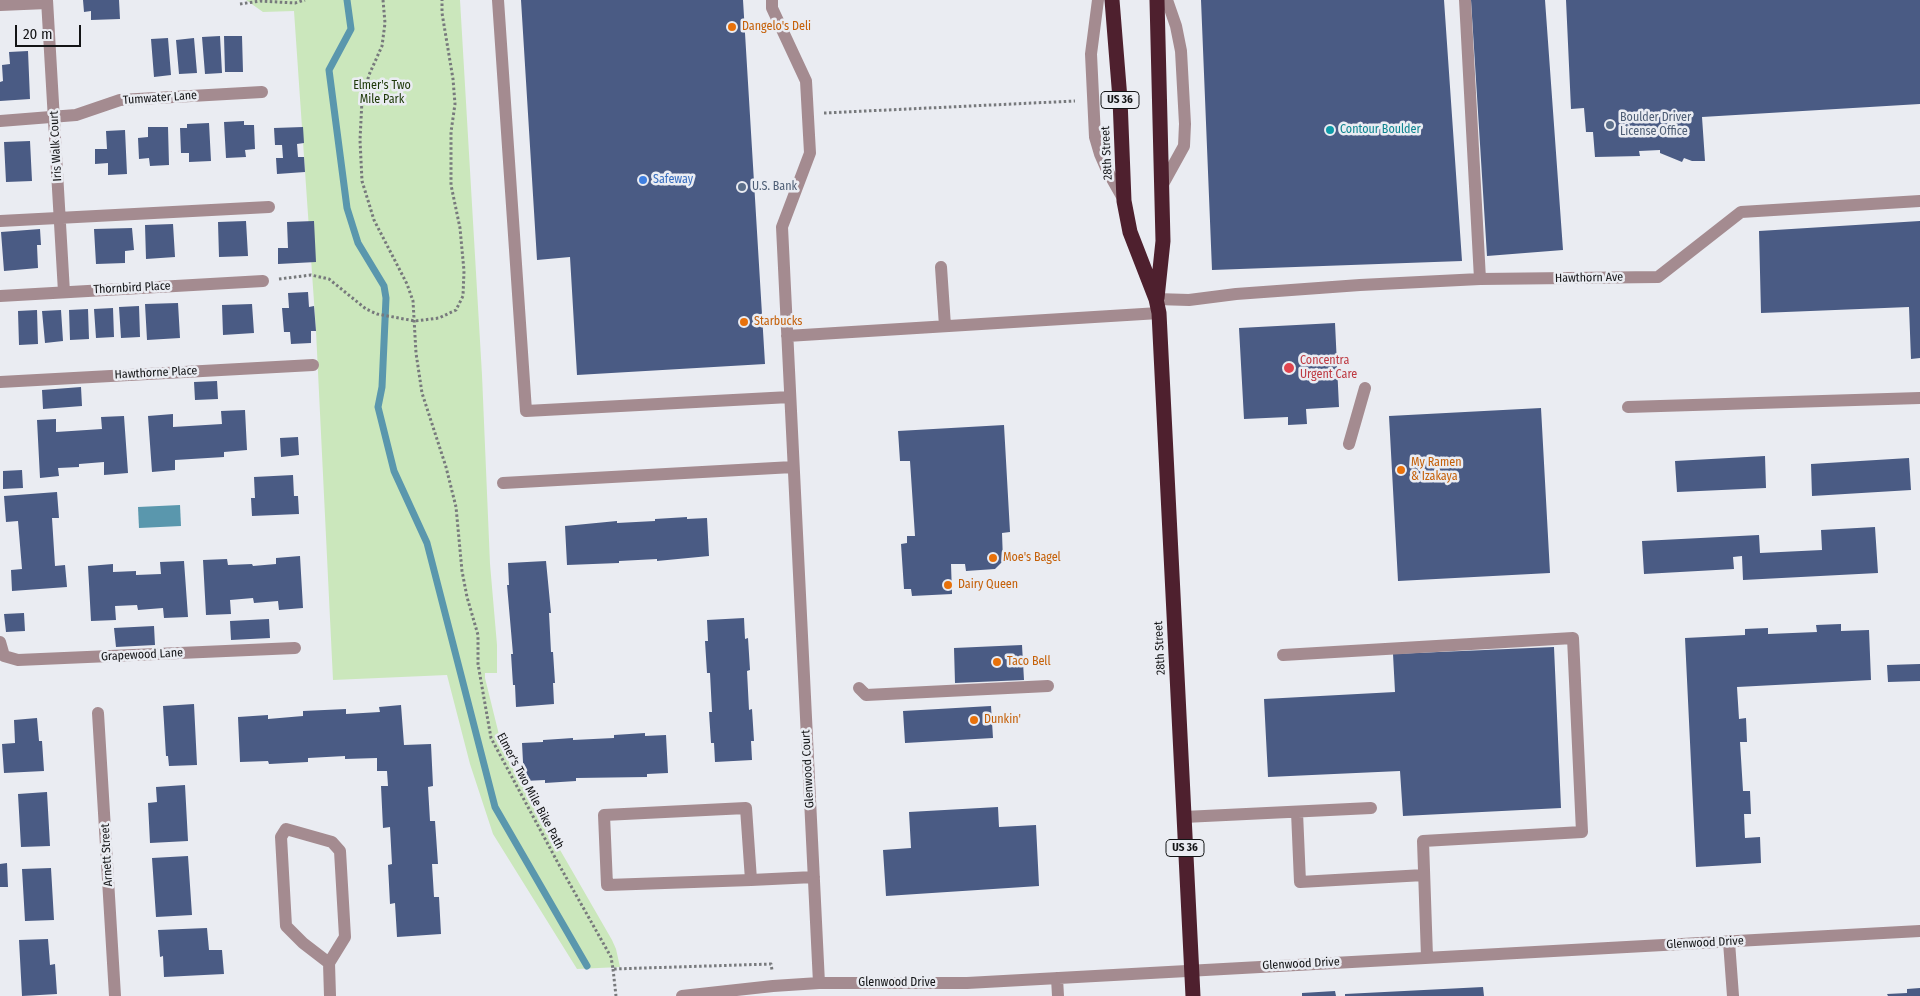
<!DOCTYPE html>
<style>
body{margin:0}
#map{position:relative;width:1920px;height:996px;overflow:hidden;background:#eaecf2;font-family:"Fira Sans Condensed",sans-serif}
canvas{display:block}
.scale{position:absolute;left:15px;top:25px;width:66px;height:22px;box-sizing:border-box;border:2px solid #131416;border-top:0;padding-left:6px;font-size:15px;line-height:18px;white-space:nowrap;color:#131416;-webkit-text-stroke:4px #eaecf2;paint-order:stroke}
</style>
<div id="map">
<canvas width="1920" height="996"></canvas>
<div class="scale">20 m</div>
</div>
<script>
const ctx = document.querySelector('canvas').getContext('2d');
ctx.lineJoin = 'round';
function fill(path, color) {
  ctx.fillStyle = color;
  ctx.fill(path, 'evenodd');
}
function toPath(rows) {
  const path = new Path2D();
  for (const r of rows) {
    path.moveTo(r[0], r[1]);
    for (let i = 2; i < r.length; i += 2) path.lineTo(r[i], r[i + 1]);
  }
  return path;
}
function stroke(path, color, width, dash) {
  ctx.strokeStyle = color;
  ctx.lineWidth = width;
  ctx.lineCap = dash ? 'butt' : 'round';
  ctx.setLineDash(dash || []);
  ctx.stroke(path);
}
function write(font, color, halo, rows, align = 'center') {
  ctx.font = font + ' "Fira Sans Condensed",sans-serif';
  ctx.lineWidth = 5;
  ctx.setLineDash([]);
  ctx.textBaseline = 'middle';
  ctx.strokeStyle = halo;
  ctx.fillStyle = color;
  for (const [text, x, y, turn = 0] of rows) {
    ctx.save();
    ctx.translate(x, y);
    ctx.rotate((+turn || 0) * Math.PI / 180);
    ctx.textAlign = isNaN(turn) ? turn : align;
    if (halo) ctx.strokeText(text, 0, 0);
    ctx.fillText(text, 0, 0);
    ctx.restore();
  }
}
const green = toPath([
 [246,0,460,0,482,375,490,564,497,645,497,673,485,673,485,678,503,751,612,940,616,949,620,967,577,969,493,834,470,764,447,675,333,680,316,331,294,11,263,12]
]);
const water = toPath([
 [180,505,181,526,139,528,138,507]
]);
const stream = toPath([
 [347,0,351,29,329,70,347,208,358,243,384,286,386,298,382,387,378,407,394,471,427,543,495,807,587,966]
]);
const building = toPath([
 [83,0,119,0,120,19,91,20,91,11,84,12],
 [521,0,743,0,765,364,577,375,570,257,537,260],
 [1201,0,1444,0,1462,261,1212,270],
 [1471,0,1545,0,1563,250,1487,256],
 [1566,0,1920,0,1920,104,1702,117,1705,161,1692,161,1684,158,1682,162,1660,153,1660,150,1639,151,1640,156,1595,157,1593,132,1586,132,1584,108,1571,109],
 [220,36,222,73,205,74,202,37],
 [224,36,242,36,243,72,225,72],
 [168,38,171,75,154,77,151,39],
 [194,38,197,73,179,74,176,40],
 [28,51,30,99,0,101,0,82,3,81,2,65,10,64,9,52],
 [244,121,244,125,254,125,255,149,245,150,246,157,226,158,224,122],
 [209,123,211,161,189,162,189,153,181,153,180,128,187,128,187,124],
 [148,127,168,127,169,165,150,166,149,158,139,159,138,138,148,137],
 [303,127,304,143,297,144,298,157,304,157,305,172,277,174,276,158,283,158,282,145,275,145,274,128],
 [125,130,127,174,108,175,108,163,95,164,95,149,107,149,106,131],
 [30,141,32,181,6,182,4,142],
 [246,221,248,256,219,257,218,222],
 [314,221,316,262,278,264,278,248,288,248,287,222],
 [1920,221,1920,358,1911,359,1909,307,1761,313,1759,231],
 [173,224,175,257,146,259,145,225],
 [132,228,134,250,125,251,125,263,96,264,94,229],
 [40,229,41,245,37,245,38,268,4,271,1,232],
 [308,292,309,307,314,306,316,331,311,331,311,343,291,344,290,332,284,332,282,308,289,308,288,293],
 [178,303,180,338,147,340,145,304],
 [252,304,254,333,223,335,222,305],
 [139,306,140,337,121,338,119,307],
 [113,308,114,337,96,338,94,309],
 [88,309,89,339,70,340,69,310],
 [37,310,38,344,19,345,18,311],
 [61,310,63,341,45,343,42,311],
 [1335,323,1339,407,1306,409,1307,424,1288,425,1288,417,1244,419,1239,328],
 [217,381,218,399,195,400,194,382],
 [81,387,82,406,43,409,42,390],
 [1541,408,1550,573,1398,581,1389,416],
 [245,410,247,450,224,452,224,457,175,460,175,470,152,472,148,416,173,414,173,427,222,424,221,411],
 [124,416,128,473,104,475,104,462,79,464,79,467,58,468,59,476,40,478,37,420,56,419,56,432,102,429,101,417],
 [1004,425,1010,532,1002,533,1003,561,995,569,966,571,965,564,951,564,952,594,912,596,911,589,904,589,901,544,907,543,907,536,915,536,910,461,900,461,898,431],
 [298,437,299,455,281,457,280,438],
 [1765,456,1766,488,1677,492,1675,461],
 [1909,458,1911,490,1812,496,1811,464],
 [22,470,23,488,3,489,3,471],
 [293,475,294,496,298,496,299,514,252,516,251,498,255,498,254,477],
 [57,492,59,518,52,518,55,566,65,565,67,587,12,591,11,570,22,569,18,521,6,522,4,496],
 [687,517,687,519,707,518,709,556,657,561,657,559,619,561,619,563,567,565,565,526,617,521,617,523,655,521,655,519],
 [1875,527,1878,573,1743,580,1742,556,1733,557,1734,569,1644,574,1642,541,1759,535,1760,553,1822,550,1821,530],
 [300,556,303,608,279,610,278,601,254,603,253,598,230,600,231,614,206,615,203,560,227,559,228,565,252,564,253,566,276,564,276,558],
 [184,561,188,617,164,618,163,608,138,610,137,605,115,606,116,620,91,621,88,566,113,564,113,572,136,571,136,575,161,574,160,562],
 [546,561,551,613,549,613,551,652,553,652,555,683,553,683,554,704,516,707,515,685,513,685,511,654,513,654,507,585,509,585,508,563],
 [24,613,25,631,6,632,4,614],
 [744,618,745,639,748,638,750,670,747,671,749,710,752,709,754,741,751,741,752,760,715,762,714,743,711,743,709,712,712,712,710,673,707,673,705,641,708,641,707,620],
 [269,619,270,638,231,640,230,621],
 [1841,624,1841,631,1869,630,1871,680,1737,687,1739,719,1746,718,1747,742,1740,742,1743,791,1750,791,1751,814,1744,814,1745,838,1760,837,1761,863,1696,867,1685,638,1745,635,1745,629,1768,628,1768,634,1817,632,1816,625],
 [154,626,155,645,116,647,114,628],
 [1022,645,1024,680,955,683,954,648],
 [1554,647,1561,808,1403,816,1400,771,1268,777,1264,699,1395,692,1393,654],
 [1920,664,1920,681,1888,682,1887,665],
 [194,704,197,765,169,766,168,756,166,756,163,706],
 [401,705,404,745,431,744,433,786,428,787,430,821,435,821,438,864,432,864,434,897,439,897,441,934,397,937,395,903,390,904,388,865,392,864,390,827,383,828,381,786,388,786,387,771,377,771,377,758,345,759,345,756,308,758,308,762,269,764,268,761,240,762,238,717,268,715,268,719,303,716,303,711,346,709,346,714,380,712,379,707],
 [991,706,993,738,905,743,903,711],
 [37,718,39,741,42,741,44,771,4,773,2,744,15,743,14,720],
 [645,733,645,736,666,735,668,773,647,774,647,777,576,778,576,781,545,783,545,780,524,781,522,743,543,742,543,740,573,738,573,740,614,738,614,735],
 [185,785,188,841,150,843,148,803,157,802,156,787],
 [47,792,50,846,21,847,18,794],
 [998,807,999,827,1036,825,1039,886,886,896,883,850,911,848,909,812],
 [188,856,192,915,156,917,152,858],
 [7,863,8,887,0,887,0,864],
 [51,868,54,920,25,921,22,869],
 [207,928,209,950,222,950,224,974,164,977,163,956,160,957,158,930],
 [48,939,50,965,55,964,57,994,22,996,19,940],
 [1483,987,1484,996,1345,996,1345,994],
 [1920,988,1920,996,1888,996,1887,994,1907,993,1907,989],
 [1335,991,1336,996,1302,996,1302,993]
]);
const path = toPath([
 [383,0,385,23,382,46,369,75,362,100,360,140,362,181,374,220,407,284,413,301,416,353,422,393,446,467,456,507,462,571,467,597,478,635,478,664,491,738,558,863,611,957,613,969,771,964,772,970],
 [240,4,260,1,295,3,305,0],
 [824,113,1075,101],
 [279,279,311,275,329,279,366,309,377,314,415,321,439,318,456,310,463,296,464,271,460,228,451,185,451,132,455,104,453,79,442,13,442,0],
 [613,969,616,996]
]);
const minor = toPath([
 [47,0,64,292],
 [498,0,526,411,790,397],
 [772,0,772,8,806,81,810,153,782,227,819,983],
 [1098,0,1091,54,1095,137,1100,154,1107,170,1124,200],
 [1465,0,1480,279],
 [0,5,47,3],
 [0,121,76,115,120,100,262,92],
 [1163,184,1184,146,1185,124,1181,51,1176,26,1167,0],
 [0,221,269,207],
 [941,267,945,326],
 [0,296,263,281],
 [1156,299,1189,300,1236,294,1360,285,1480,279,1658,277,1741,212,1920,201],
 [787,336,1159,313],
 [0,382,313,365],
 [1628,407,1920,398],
 [1349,444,1365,388],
 [503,483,793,467],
 [0,642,4,656,18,660,295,648],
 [1283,655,1573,638,1582,832,1423,841,1427,957],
 [859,688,866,695,1048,686],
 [98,713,115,996],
 [1297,812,1300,882,1424,875],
 [1184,817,1371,808],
 [751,880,746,808,604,815,607,885,751,880,814,877],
 [1729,942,1733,996],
 [329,963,303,943,286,926,281,837,286,829,332,842,340,851,345,937,329,963,330,996],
 [1057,978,1058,996],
 [682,996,773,986,819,983,967,983,1920,931]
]);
const highway = toPath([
 [1112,0,1120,99,1124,201,1130,232,1156,299,1159,313,1193,996],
 [1157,298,1163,241,1157,0]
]);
const markers = [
 [732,27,5,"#e8710a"],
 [1610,125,5,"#5c6f8a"],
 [1330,130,5,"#0f9aa8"],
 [643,180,5,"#3f7fe0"],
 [742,187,5,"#5c6f8a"],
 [744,322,5,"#e8710a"],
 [1289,368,6,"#e0444e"],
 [1401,470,5,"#e8710a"],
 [993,558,5,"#e8710a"],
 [948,585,5,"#e8710a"],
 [997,662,5,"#e8710a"],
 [974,720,5,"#e8710a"]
];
const shields = [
 [1120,100,38],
 [1185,848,38]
];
const shieldNames = [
 ["US 36",1120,100],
 ["US 36",1185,848]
];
const foodNames = [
 ["Dangelo's Deli",742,27],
 ["Starbucks",754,322],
 ["My Ramen",1411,463],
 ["& Izakaya",1411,477],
 ["Moe's Bagel",1003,558],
 ["Dairy Queen",958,585],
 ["Taco Bell",1007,662],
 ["Dunkin'",984,720]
];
const parkNames = [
 ["Elmer's Two",382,86],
 ["Mile Park",382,100]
];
const streetNames = [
 ["Tumwater Lane",160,98,-4],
 ["Iris Walk Court",56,146,-93],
 ["28th Street",1107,153,-93],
 ["Hawthorn Ave",1589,278,-1],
 ["Thornbird Place",132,288,-3],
 ["Hawthorne Place",156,373,-3],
 ["28th Street",1160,648,-93],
 ["Grapewood Lane",142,655,-3],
 ["Glenwood Court",808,769,-93],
 ["Elmer's Two Mile Bike Path",530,791,62],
 ["Arnett Street",107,855,-93],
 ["Glenwood Drive",1705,943,-3],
 ["Glenwood Drive",1301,964,-3],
 ["Glenwood Drive",897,983]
];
const serviceNames = [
 ["Boulder Driver",1620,118],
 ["License Office",1620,132],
 ["U.S. Bank",752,187]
];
const cultureNames = [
 ["Contour Boulder",1340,130]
];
const shopNames = [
 ["Safeway",653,180]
];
const healthNames = [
 ["Concentra",1300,361],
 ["Urgent Care",1300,375]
];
fill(green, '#cbe7bc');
fill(water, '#5a97ad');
stroke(stream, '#5a97ad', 7);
fill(building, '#4a5b84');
stroke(path, '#77797c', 3, [2.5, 2.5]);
stroke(minor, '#a48b90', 12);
stroke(highway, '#4e202e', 15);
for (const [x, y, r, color] of markers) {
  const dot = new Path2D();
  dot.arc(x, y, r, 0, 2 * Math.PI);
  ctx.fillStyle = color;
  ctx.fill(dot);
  stroke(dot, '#eaecf2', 2);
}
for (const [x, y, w] of shields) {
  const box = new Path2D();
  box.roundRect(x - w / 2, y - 8.5, w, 17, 4);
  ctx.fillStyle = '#eaecf2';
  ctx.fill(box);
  stroke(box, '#131416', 1);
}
write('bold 11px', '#131416', null, shieldNames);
write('12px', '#c56008', '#eaecf2', foodNames, 'left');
write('12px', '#1c3706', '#eaecf2', parkNames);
write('12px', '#131416', '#eaecf2', streetNames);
write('12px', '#4e5e75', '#eaecf2', serviceNames, 'left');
write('12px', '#0d838f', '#eaecf2', cultureNames, 'left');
write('12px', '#366cbe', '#eaecf2', shopNames, 'left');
write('12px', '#be3a42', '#eaecf2', healthNames, 'left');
</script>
